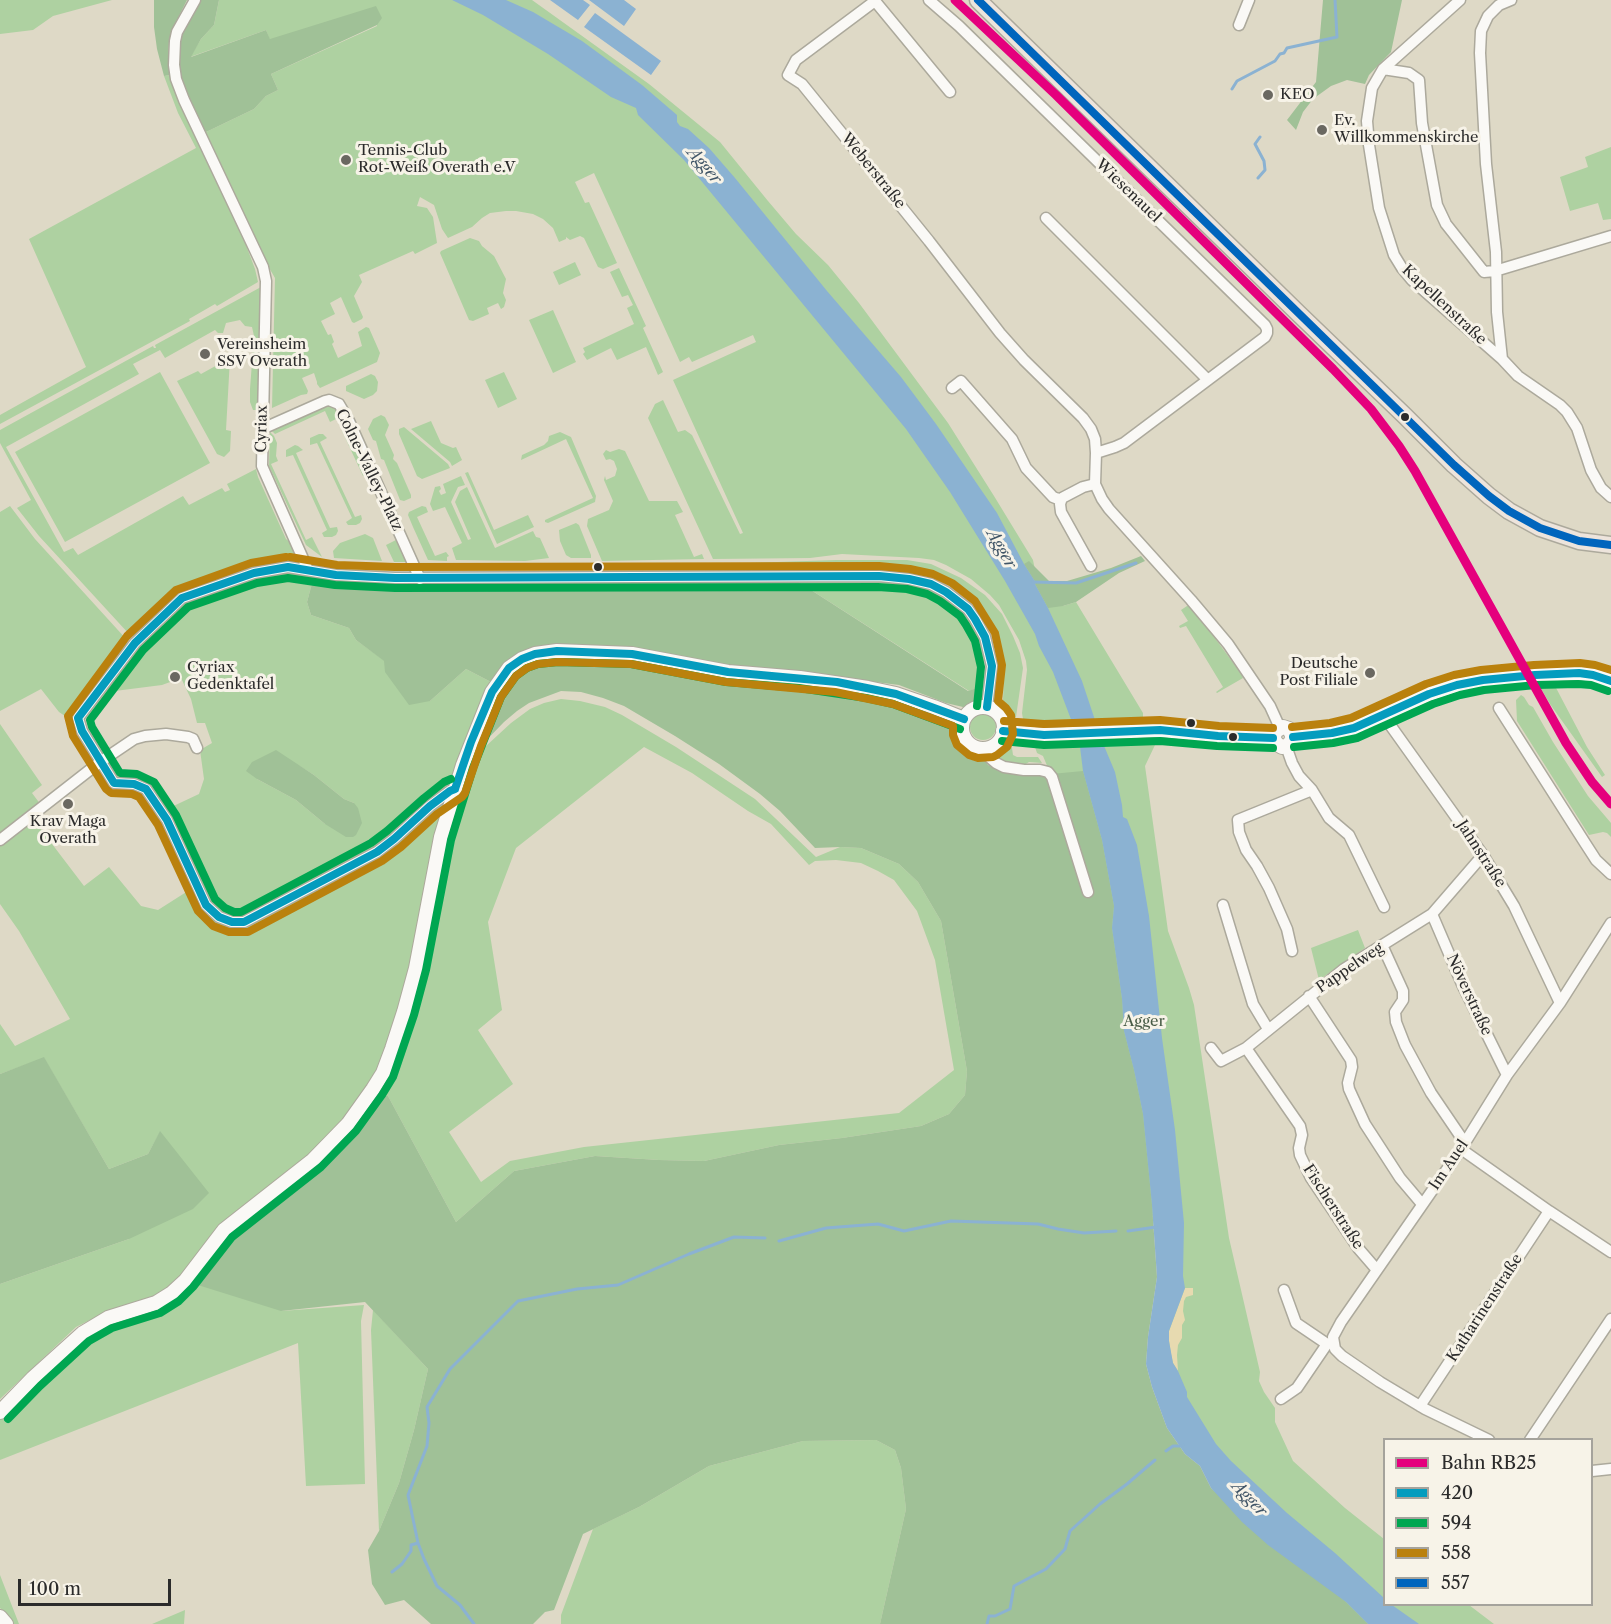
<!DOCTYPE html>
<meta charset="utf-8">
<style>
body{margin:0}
#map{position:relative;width:1611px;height:1624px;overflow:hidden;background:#ded9c6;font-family:"Libre Caslon Text",serif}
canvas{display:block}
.legend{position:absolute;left:1383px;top:1438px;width:210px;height:168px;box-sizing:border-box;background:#f7f3e8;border:2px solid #a5a39c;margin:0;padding:8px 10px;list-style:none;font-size:18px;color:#2b2b2b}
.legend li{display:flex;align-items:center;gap:12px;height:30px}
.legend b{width:30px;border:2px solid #a5a39c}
.scale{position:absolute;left:18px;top:1579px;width:153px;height:27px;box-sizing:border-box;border:3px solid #2b2b2b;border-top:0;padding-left:8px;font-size:18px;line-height:21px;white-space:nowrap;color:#2b2b2b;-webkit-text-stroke:4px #f7f3e8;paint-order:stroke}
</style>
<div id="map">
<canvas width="1611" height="1624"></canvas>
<ul class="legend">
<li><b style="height:8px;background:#e5007d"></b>Bahn RB25</li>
<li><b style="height:8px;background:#049cbe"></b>420</li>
<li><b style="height:8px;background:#00a651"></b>594</li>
<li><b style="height:8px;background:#ba810d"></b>558</li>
<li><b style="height:8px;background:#0065bd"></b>557</li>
</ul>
<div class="scale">100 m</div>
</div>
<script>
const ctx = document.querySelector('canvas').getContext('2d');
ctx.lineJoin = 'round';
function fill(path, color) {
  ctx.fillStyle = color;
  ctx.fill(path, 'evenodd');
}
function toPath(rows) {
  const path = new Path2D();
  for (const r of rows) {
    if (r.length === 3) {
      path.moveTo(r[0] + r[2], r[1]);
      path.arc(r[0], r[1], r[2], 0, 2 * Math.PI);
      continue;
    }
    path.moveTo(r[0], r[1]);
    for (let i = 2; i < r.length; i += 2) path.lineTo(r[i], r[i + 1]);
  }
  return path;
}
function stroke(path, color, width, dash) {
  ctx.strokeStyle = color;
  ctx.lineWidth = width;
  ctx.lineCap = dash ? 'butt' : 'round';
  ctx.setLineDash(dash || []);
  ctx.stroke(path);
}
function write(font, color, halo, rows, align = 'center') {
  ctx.font = font + ' "Libre Caslon Text",serif';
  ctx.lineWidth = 6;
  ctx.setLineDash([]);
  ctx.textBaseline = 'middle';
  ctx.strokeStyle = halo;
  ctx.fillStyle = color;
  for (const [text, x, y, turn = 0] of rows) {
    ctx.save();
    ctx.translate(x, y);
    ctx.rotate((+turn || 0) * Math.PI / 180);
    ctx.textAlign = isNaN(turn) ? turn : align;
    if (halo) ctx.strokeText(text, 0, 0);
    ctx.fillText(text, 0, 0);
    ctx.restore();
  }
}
const green = toPath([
 [0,0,112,0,53,16,33,30,0,34],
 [219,0,532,0,649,84,720,142,768,201,796,234,828,265,859,303,948,423,994,496,1033,560,1039,590,1063,606,1076,602,1143,713,1143,718,1097,721,1104,740,1155,738,1155,745,1145,766,1168,931,1189,988,1194,1005,1229,1238,1260,1372,1259,1381,1264,1392,1275,1408,1275,1422,1293,1461,1345,1508,1384,1539,1384,1604,1469,1605,1494,1624,1367,1624,1174,1436,1158,1247,1149,1199,1054,774,1048,768,1043,756,1037,753,1034,744,1074,742,1067,723,1043,724,1036,722,1035,723,1023,719,1022,713,1027,670,1026,661,1019,640,999,605,990,595,971,579,946,565,934,560,919,558,842,554,810,558,713,559,648,418,655,404,663,400,678,432,685,430,692,435,740,534,743,533,673,380,756,342,753,335,692,362,689,357,680,362,594,173,575,182,585,203,589,202,617,263,603,269,598,267,584,238,580,236,570,240,566,237,566,239,559,242,553,228,543,219,533,214,516,211,506,211,490,213,482,218,472,227,448,238,442,229,434,205,420,197,417,206,427,208,433,217,437,243,415,254,413,251,359,275,362,282,354,296,363,317,362,319,354,323,352,322,341,297,330,303,335,314,321,321,328,335,331,334,334,342,332,344,338,358,362,346,358,332,366,327,369,328,380,353,377,362,320,388,317,384,317,382,314,373,302,378,308,391,307,394,301,395,272,408,275,278,260,252,204,133,254,109,266,96,278,90,271,74,377,26,376,7,270,40,266,30,190,57,201,39,214,25],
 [170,75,177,97,243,237,255,269,258,282,217,306,215,304,189,319,190,321,0,424,0,415,86,367,29,239,196,148,178,113,164,76],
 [1611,147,1611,219,1603,220,1598,203,1570,211,1560,177,1588,167,1585,157],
 [470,238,479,241,482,246,494,256,506,279,503,293,506,300,504,307,501,309,498,303,487,308,489,314,473,321,469,320,440,253,441,251],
 [575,262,581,275,559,285,553,272],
 [619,268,646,326,643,328,663,372,658,375,646,347,617,360,611,348,587,360,583,354,585,352,583,348,634,324,627,308,633,305,628,295,622,297,610,272],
 [261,287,259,410,253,410,250,402,250,389,254,336,252,327,245,326,240,320,226,323,223,333,218,333,215,330,165,358,160,350,133,364,139,374,6,447,64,552,73,548,78,555,183,496,189,505,222,488,225,492,230,490,227,484,256,469,258,477,286,539,290,542,299,558,298,561,287,561,209,584,138,635,133,636,129,634,39,536,17,508,31,500,0,443,0,430,153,346,154,348,156,348,155,345],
 [553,310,576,362,553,373,529,320],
 [230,358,226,430,231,431,230,451,224,457,217,454,177,381,198,371,201,374],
 [160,372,210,463,65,542,15,452],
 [504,372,517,399,498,408,485,380],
 [371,374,375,376,378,382,377,391,373,395,364,399,346,391,346,386],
 [328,407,334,407,339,410,342,416,330,422,325,411,275,434,271,430,319,408],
 [381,415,385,417,389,425,385,435,394,455,393,459,397,463,411,495,411,498,404,501,400,500,384,460,381,459,376,441,373,440,368,429,373,419],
 [431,421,441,443,453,448,456,447,462,460,452,466,450,462,411,429],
 [404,427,448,464,450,468,422,479,417,476,399,434,399,429],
 [346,429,368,474,363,476,342,431],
 [270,432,274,436,277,443,276,456,278,461,271,464,306,540,312,537,322,557,306,545,269,466],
 [560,432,571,437,596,496,595,502,548,523,545,522,545,520,593,498,566,439,521,460,522,455,544,445,548,441,549,436],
 [319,434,323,434,327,438,320,442,355,517,361,515,362,519,360,523,356,525,348,525,346,522,352,518,317,443,310,445,310,438],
 [295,445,298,446,303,450,296,453,330,528,337,527,338,531,336,535,332,537,324,537,322,533,327,530,293,455,286,457,286,450],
 [619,449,625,451,649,501,677,501,683,512,675,515,694,557,702,554,704,559,602,561,587,526,588,519,609,510,613,501,604,480,605,476,606,480,615,476,617,469,614,461,610,459,606,460,603,454,606,450,610,452],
 [468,472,494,530,528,515,534,527,497,544,465,473],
 [461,476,465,485,458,487,451,502,468,540,471,539,455,502,460,491,467,487,495,548,533,531,536,537,540,538,549,558,525,561,456,560,452,548,462,543,445,507,433,511,430,504,435,487,440,486,441,489,439,491,441,495,446,493,443,484],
 [10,506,35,539,127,640,127,645,74,715,68,718,59,712,41,689,0,711,0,512],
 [422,506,426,507,428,512,417,517,435,556,446,552,449,556,447,557,447,561,428,560,413,527,408,515,409,512],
 [576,523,579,525,591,555,591,558,571,558,566,555,560,541,559,530],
 [365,534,373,538,382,561,334,558,333,551,340,543],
 [398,539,409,562,394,562,386,545],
 [836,560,907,560,931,564,961,578,985,595,1002,614,1013,636,1020,653,1023,668,1016,717,1012,716,1008,712,1003,700,1004,672,1003,659,997,637,990,625,980,609,965,593,941,579,921,571,885,567,721,567,719,564],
 [286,571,314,576,307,602,311,615,349,628,356,640,385,661,430,701,466,669,491,682,457,769,449,780,409,967,398,1012,387,1048,281,1311,364,1305,361,1321,365,1484,306,1486,298,1343,0,1460,0,1412,107,1318,100,1315,76,1327,0,1399,0,1284,129,1239,160,1132,148,1154,109,1169,44,1058,0,1074,0,1024,15,1046,70,1019,19,931,0,904,0,844,33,819,84,886,109,867,141,906,158,910,191,889,176,830,165,810,199,794,204,779,200,750,212,743,205,723,197,723,191,699,181,678,162,685,107,692,109,681,136,646,182,602,255,576],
 [298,765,314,775,344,799,354,803,325,824,296,800,257,779],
 [797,581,898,582,921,586,940,593,957,605,971,620,980,639,984,659,983,686,969,691],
 [1187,606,1190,606,1212,634,1242,675,1243,678,1217,693,1216,692,1223,687,1186,626,1180,628,1179,626,1188,621,1181,610],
 [1554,684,1587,747,1605,775,1602,777,1550,704,1539,685],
 [1521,695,1524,697,1529,705,1533,707,1553,742,1588,796,1611,823,1611,837,1607,833,1603,832,1589,835,1517,721,1516,700],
 [561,699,580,701,605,707,622,715,676,747,755,799,816,857,840,847,861,848,899,864,918,882,941,921,967,1071,965,1095,949,1114,921,1126,842,1138,779,1145,704,1161,659,1160,595,1156,514,1171,456,1222,388,1096,376,1093,467,768,486,746,511,723,530,709,544,703],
 [644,747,692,773,748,811,771,824,809,865,815,861,836,860,861,863,878,871,894,880,917,911,935,960,954,1070,899,1113,584,1147,510,1161,481,1182,449,1132,513,1084,478,1030,502,1010,488,922,516,848],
 [983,727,13],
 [0,724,42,785,32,793,41,805,0,837],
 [1011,741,1013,755,1017,757,1038,757,1042,763,1029,762,1023,766,1005,764,994,757,993,753,994,750,1005,742],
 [1358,930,1365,948,1319,980,1311,948],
 [373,1310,428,1369,414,1430,399,1483,379,1531,371,1330],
 [876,1440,895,1450,901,1468,906,1509,880,1624,561,1624,561,1615,593,1529,639,1507,709,1466,803,1441],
 [0,1575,19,1624,14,1624,0,1608],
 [185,1610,184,1624,152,1624]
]);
const forest = toPath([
 [154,0,187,0,173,28,169,42,168,57,170,75,164,76,157,49,154,27],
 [199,0,219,0,214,25,201,39,191,57,266,30,270,39,376,6,382,18,377,25,271,74,278,90,266,96,254,109,204,133,182,88,177,51,180,34],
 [1323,0,1402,0,1391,52,1369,75,1365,84,1347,80,1331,86,1313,99,1303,112,1296,130,1287,120,1316,82],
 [1141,556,1145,561,1119,573,1076,602,1063,606,1048,608,1035,584,1036,583,1024,564,1029,561,1049,581,1067,581,1111,568],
 [314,576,390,583,797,581,968,691,983,686,982,690,975,703,970,706,963,707,946,703,899,685,819,675,543,646,528,650,513,657,499,671,491,682,466,669,430,701,409,705,385,672,384,661,356,640,349,628,311,615,307,602],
 [617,657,837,688,875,696,898,702,936,715,951,724,958,730,961,742,964,746,974,751,980,752,988,765,1000,771,1041,775,1083,771,1102,840,1114,906,1112,928,1122,999,1124,1031,1134,1070,1143,1114,1152,1205,1157,1277,1148,1337,1146,1364,1152,1387,1167,1428,1185,1454,1200,1466,1211,1488,1346,1602,1368,1624,880,1624,906,1509,901,1468,895,1450,876,1440,803,1441,709,1466,639,1507,583,1534,554,1610,545,1612,533,1624,431,1624,404,1600,385,1605,372,1584,368,1550,379,1531,399,1483,414,1430,428,1369,365,1302,281,1311,185,1281,224,1230,260,1203,376,1093,388,1096,456,1222,514,1171,595,1156,659,1160,704,1161,779,1145,842,1138,921,1126,949,1114,965,1095,967,1071,941,921,918,882,899,864,861,848,840,847,815,848,780,811,760,794,719,764,675,736,624,706,603,698,581,692,561,691,529,703,517,711,504,722,471,756,501,687,520,666,541,658],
 [276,750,314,775,344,799,354,803,358,808,362,823,356,835,353,837,346,837,325,824,296,800,257,779,246,771,252,762],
 [44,1057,109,1169,148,1154,160,1131,209,1193,193,1209,129,1239,0,1284,0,1074]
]);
const sand = toPath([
 [1185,1288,1193,1288,1193,1295,1186,1297,1184,1301,1183,1311,1185,1320,1182,1325,1182,1338,1178,1345,1177,1355,1178,1371,1173,1363,1171,1354,1169,1341,1169,1331]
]);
const water = toPath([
 [452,0,506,0,533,12,582,41,642,85,677,115,677,122,680,126,688,129,709,148,735,178,827,291,901,377,936,424,997,513,1024,564,1036,583,1035,584,1048,608,1082,681,1102,741,1115,772,1122,805,1123,817,1127,819,1137,845,1149,916,1162,1038,1175,1130,1184,1223,1183,1276,1185,1288,1169,1331,1169,1341,1173,1363,1178,1371,1187,1392,1187,1397,1216,1444,1231,1461,1287,1513,1335,1553,1384,1598,1384,1604,1392,1605,1419,1624,1368,1624,1346,1602,1268,1545,1242,1522,1211,1488,1200,1466,1185,1454,1167,1428,1152,1387,1146,1364,1148,1337,1157,1277,1152,1205,1143,1114,1134,1070,1124,1031,1122,999,1112,928,1114,906,1102,840,1083,771,1080,747,1072,722,1053,672,1039,646,1035,634,1005,581,950,492,906,429,684,160,638,115,636,108,611,97,548,54,483,15],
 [550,0,583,0,590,5,578,20],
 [589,0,624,0,636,9,624,26],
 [595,13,661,61,651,75,584,27]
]);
const stream = toPath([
 [1232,89,1237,81,1275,61,1280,54,1284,53,1287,48,1337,37,1335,0],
 [1258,178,1265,170,1264,161,1255,144,1260,137],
 [1033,582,1076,583,1136,563],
 [1128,1231,1156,1227],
 [779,1241,826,1228,878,1224,904,1231,951,1221,1038,1224,1058,1229,1084,1233,1116,1231],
 [1166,1451,1173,1446,1181,1446,1183,1445],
 [418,1543,424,1559,437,1586,460,1605,474,1624],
 [392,1572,402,1564,411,1551,411,1545,418,1543,408,1495,427,1446,429,1423,427,1407,450,1369,518,1301,577,1289,618,1285,689,1254,734,1237,765,1238],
 [987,1624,989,1616,995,1616,1010,1609,1014,1586,1046,1569,1065,1549,1070,1531,1100,1504,1127,1484,1155,1460]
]);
const minor = toPath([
 [195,0,177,32,175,41,174,65,176,79,184,100,263,267,266,281,262,466,308,570],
 [929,0,959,26,1265,325,1267,329,1267,333,1265,337,1124,443,1115,447,1096,453,1095,484,1102,499,1109,509,1191,600,1228,644,1270,706,1280,728],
 [1460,0,1383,69,1372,88,1367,121,1369,145,1379,208,1394,255,1402,268,1412,280,1502,359],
 [1511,0,1499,5,1488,16,1481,31,1480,53,1486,164,1496,252,1497,312,1502,359,1518,376,1560,405,1567,412,1577,428,1591,470,1601,488,1611,497],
 [1239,25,1249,0],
 [1383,69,1409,73,1419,80,1422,123,1437,205,1446,224,1484,272,1495,271,1611,236],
 [950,92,875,1,796,60,788,75,802,84,929,241,1000,333,1024,360,1083,418,1091,429,1095,439,1096,453],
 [1046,218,1207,379],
 [952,388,961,381,1012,439,1026,468,1053,497,1058,499,1062,498,1083,487,1095,484],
 [262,429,325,401,329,400,339,404,349,421,420,579],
 [1062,498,1060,504,1061,512,1091,566],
 [1499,708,1585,843,1596,860,1611,874],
 [1385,715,1388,722,1483,855,1514,906,1560,1003],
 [1286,746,1292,763,1299,776,1312,790,1329,818,1349,835,1384,907],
 [986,748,989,757,996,763,1004,767,1024,770,1040,770,1048,772,1052,777,1088,892],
 [455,789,450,791,430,806,394,839,377,852,244,922,232,922,219,917,206,905,167,820,146,789,134,784,114,783,82,731,78,718,135,643,182,598,254,573,288,567,336,575,395,578,879,576,909,579,931,584,946,592,968,609,975,619,985,637,992,666,987,707],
 [0,840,100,762,134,739,145,736,166,734,188,737,193,739,197,748],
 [1223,905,1253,1004,1268,1029],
 [1432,914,1462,984,1507,1075],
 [1382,945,1403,991,1403,1000,1395,1012,1396,1022,1405,1045,1431,1093,1465,1143],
 [1292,951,1287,929,1269,888,1257,866,1246,850,1239,832,1238,820,1312,790],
 [1309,996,1351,1060,1352,1067,1348,1083,1349,1089,1365,1124,1400,1178,1422,1204],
 [1211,1048,1221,1061,1246,1048,1344,969,1432,914,1483,855],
 [1246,1048,1300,1126,1302,1135,1299,1148,1300,1155,1311,1178,1358,1248,1377,1270],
 [1461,1149,1549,1211,1611,1252],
 [1284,1290,1296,1323,1327,1344],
 [1281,1399,1297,1388,1327,1344,1333,1342],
 [1420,1406,1549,1211],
 [1489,1440,1425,1409,1380,1382,1342,1356,1335,1349,1333,1337,1341,1322,1461,1149,1507,1075,1560,1003,1611,923],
 [1530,1440,1611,1319],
 [1592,1471,1611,1469]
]);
const tertiary = toPath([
 [983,728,21],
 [1003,731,1044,735,1160,730,1218,736,1273,738],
 [1293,737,1332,733,1354,728,1429,694,1457,685,1483,680,1535,675,1579,673,1593,675,1611,681],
 [1273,738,1276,731,1283,727,1289,729,1293,737],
 [1273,738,1277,744,1282,747,1289,745,1293,737],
 [0,1412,33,1378,83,1333,108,1318,156,1303,172,1293,185,1281,224,1230,313,1160,348,1124,373,1089,383,1073,392,1049,404,1012,416,968,441,837,463,765,492,692,509,668,522,659,535,654,557,651,632,654,728,672,800,678,868,688,896,694,934,707,964,719],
 [0,1617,6,1624]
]);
const primary = toPath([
 [978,0,1298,313,1405,416,1454,465,1489,496,1509,511,1540,528,1579,541,1611,545]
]);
const bus1 = toPath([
 [1003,731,1044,735,1160,730,1218,736,1273,738],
 [1293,737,1332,733,1354,728,1429,694,1457,685,1483,680,1535,675,1579,673,1593,675,1611,681],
 [455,789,450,791,430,806,394,839,377,852,244,922,232,922,219,917,206,905,167,820,146,789,134,784,114,783,82,731,78,718,135,643,182,598,254,573,288,567,336,575,395,578,879,576,909,579,931,584,946,592,968,609,975,619,985,637,992,666,987,707],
 [455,789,471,742,492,692,509,668,522,659,535,654,557,651,632,654,728,672,837,682,896,694,964,719]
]);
const bus2 = toPath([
 [1002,741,1044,745,1160,741,1217,746,1273,748],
 [1294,747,1333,743,1357,738,1433,704,1460,695,1484,690,1536,685,1578,684,1591,685,1608,691],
 [451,779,444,782,424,798,387,831,371,843,241,912,234,912,225,908,215,899,176,815,154,782,137,774,120,773,92,727,90,720,143,650,188,607,257,583,288,578,335,585,395,588,878,587,907,589,927,594,940,601,960,616,966,625,975,641,981,667,977,706],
 [8,1419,40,1386,89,1341,112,1328,160,1313,179,1301,193,1287,232,1237,321,1167,356,1131,382,1095,393,1077,414,1015,426,970,451,840,473,768,501,697,516,676,527,668,538,664,558,662,631,664,726,682,799,688,866,698,893,704,960,729]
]);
const bus3 = toPath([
 [286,557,251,563,176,590,127,636,68,716,73,736,106,789,111,793,132,794,139,797,158,825,198,911,213,926,229,932,248,932,382,861,401,847,437,814,462,797,465,793,481,746,501,697,516,676,527,668,538,664,558,662,631,664,726,682,835,692,893,704,953,726,953,735,957,745,969,755,978,758,993,757,997,755,1007,747,1013,734,1011,715,1006,708,998,701,1002,665,995,633,975,601,952,583,933,574,910,569,879,566,395,567,337,565,290,557],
 [1004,721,1044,724,1160,720,1219,726,1273,728],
 [1292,727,1330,723,1351,718,1426,684,1454,675,1481,670,1534,665,1580,663,1595,665,1611,670]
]);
const bus4 = toPath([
 [978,0,1454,465,1489,496,1509,511,1540,528,1579,541,1611,545]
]);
const rail1 = toPath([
 [955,0,1056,95,1333,369,1371,409,1399,446,1415,471,1566,743,1592,782,1611,804]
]);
const markers = [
 [1268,95,6,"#6a6861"],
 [1322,130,6,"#6a6861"],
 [346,160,6,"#6a6861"],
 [205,354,6,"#6a6861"],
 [1405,417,5,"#2b2b2b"],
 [598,567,5,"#2b2b2b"],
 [1370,673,6,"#6a6861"],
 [175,677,6,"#6a6861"],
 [1191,723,5,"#2b2b2b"],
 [1233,737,5,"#2b2b2b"],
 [68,804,6,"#6a6861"]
];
const poiNames = [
 ["KEO",1280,95],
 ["Ev.",1334,121],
 ["Willkommenskirche",1334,138],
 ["Tennis-Club",358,151],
 ["Rot-Weiß Overath e.V",358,168],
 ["Vereinsheim",217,345],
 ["SSV Overath",217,362],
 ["Deutsche",1358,664,"right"],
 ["Post Filiale",1358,681,"right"],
 ["Cyriax",187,668],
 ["Gedenktafel",187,685],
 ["Krav Maga",68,822,"center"],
 ["Overath",68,839,"center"]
];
const streetNames = [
 ["Weberstraße",873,171,51],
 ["Wiesenauel",1128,191,44],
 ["Kapellenstraße",1444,305,43],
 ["Cyriax",262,429,-89],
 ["Colne-Valley-Platz",369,470,64],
 ["Jahnstraße",1481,854,57],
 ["Pappelweg",1350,968,-34],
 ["Növerstraße",1469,995,65],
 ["Im Auel",1449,1165,-56],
 ["Fischerstraße",1333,1207,57],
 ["Katharinenstraße",1485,1308,-57]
];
const parkNames = [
 ["Agger",1144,1022]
];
const waterNames = [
 ["Agger",704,166,49],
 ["Agger",1001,549,60],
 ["Agger",1249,1499,46]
];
fill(green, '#aed1a1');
fill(forest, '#a0c197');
fill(sand, '#e7dab0');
fill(water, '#8bb2d2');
stroke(stream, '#8bb2d2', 3);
stroke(minor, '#aca99c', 13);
stroke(tertiary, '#aca99c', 16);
stroke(primary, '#aca99c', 19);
stroke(minor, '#faf9f6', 10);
stroke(tertiary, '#faf9f6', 14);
stroke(primary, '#ede4dc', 16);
stroke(bus1, '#049cbe', 8);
stroke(bus2, '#00a651', 8);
stroke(bus3, '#ba810d', 8);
stroke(bus4, '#0065bd', 8);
stroke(rail1, '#e5007d', 9);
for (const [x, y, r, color] of markers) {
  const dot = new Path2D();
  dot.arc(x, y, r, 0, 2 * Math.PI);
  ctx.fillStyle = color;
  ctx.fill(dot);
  stroke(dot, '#f7f3e8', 2);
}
write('15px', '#2b2b2b', '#f7f3e8', poiNames, 'left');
write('15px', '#2b2b2b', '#f7f3e8', streetNames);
write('15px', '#475b45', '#f7f3e8', parkNames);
write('italic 16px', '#405567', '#f7f3e8', waterNames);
</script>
